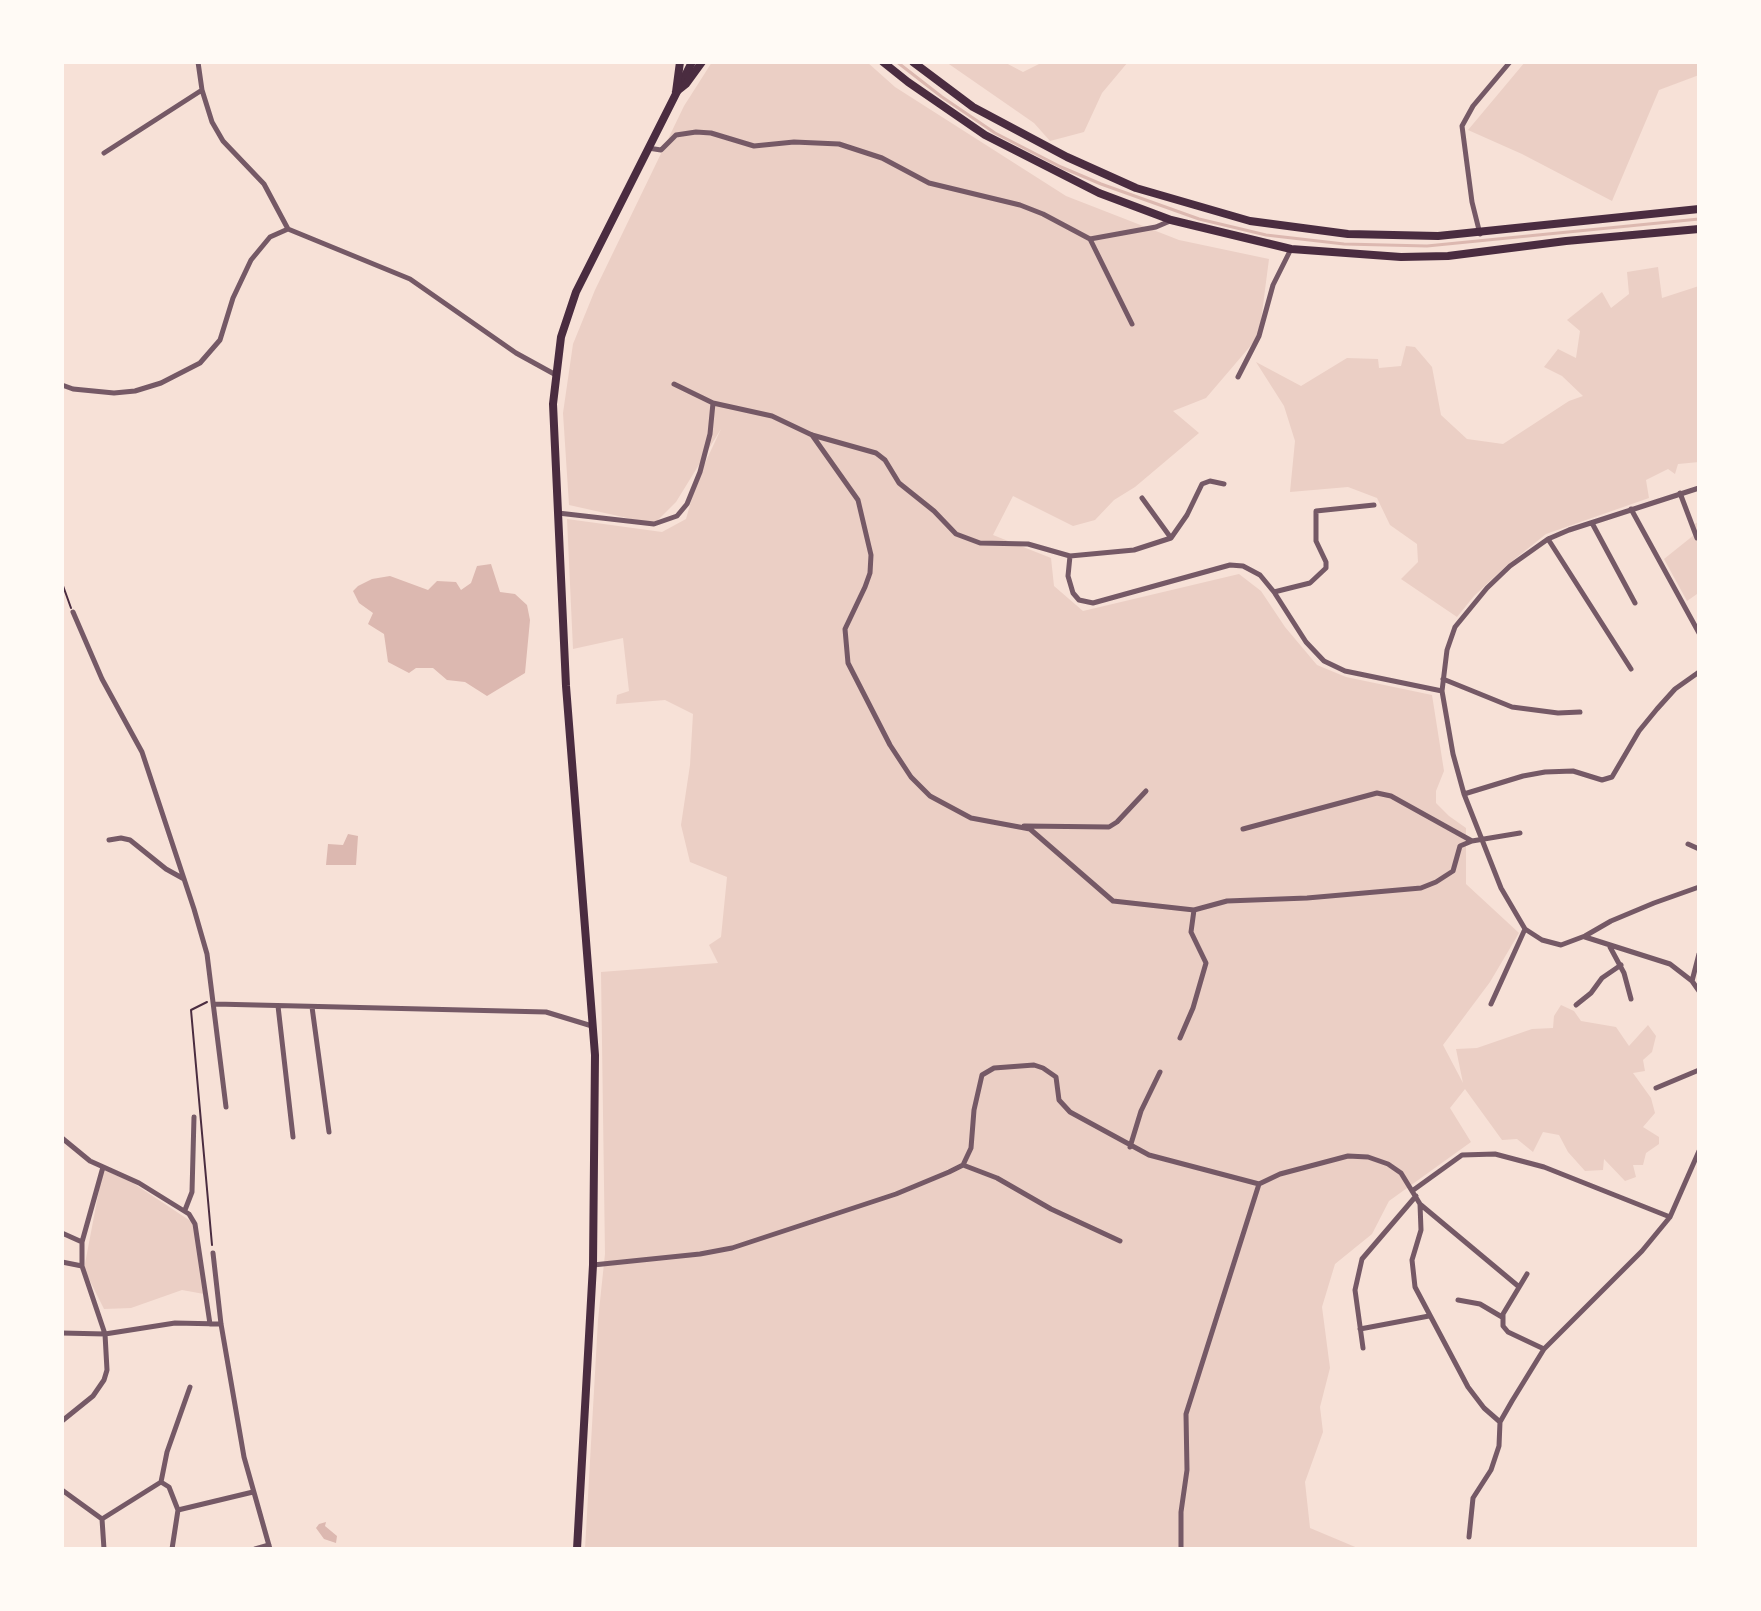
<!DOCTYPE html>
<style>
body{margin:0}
#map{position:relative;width:1761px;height:1611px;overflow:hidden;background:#f7e1d7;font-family:"IBM Plex Serif",serif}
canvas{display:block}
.frame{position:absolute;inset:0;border:64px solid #fffaf5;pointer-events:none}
</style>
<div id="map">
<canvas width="1761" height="1611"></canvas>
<div class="frame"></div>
</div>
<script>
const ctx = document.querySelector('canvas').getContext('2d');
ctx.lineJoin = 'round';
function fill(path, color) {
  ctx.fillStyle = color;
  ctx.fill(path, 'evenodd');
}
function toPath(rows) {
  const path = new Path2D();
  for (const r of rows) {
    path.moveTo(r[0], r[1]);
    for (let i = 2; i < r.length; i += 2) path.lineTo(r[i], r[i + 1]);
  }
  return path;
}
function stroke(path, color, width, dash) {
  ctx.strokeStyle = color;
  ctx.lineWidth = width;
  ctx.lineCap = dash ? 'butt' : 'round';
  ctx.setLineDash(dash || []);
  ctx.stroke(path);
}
const green = toPath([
 [712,62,867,62,895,87,1066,196,1179,240,1269,259,1259,336,1206,398,1173,411,1199,433,1135,487,1114,500,1095,520,1073,526,1013,496,993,535,1051,558,1054,586,1083,611,1239,574,1261,591,1285,627,1317,665,1346,677,1432,695,1444,771,1436,791,1436,803,1449,816,1466,828,1466,884,1519,933,1490,982,1443,1045,1463,1083,1456,1049,1477,1048,1532,1029,1553,1028,1554,1016,1561,1005,1574,1011,1581,1021,1616,1027,1629,1046,1648,1025,1656,1036,1652,1052,1643,1060,1645,1071,1633,1073,1651,1098,1655,1113,1643,1127,1659,1137,1659,1144,1646,1153,1643,1165,1633,1165,1636,1177,1625,1181,1604,1159,1603,1170,1585,1171,1568,1152,1559,1135,1543,1132,1533,1152,1517,1139,1502,1140,1465,1089,1450,1108,1471,1142,1389,1201,1372,1234,1335,1264,1322,1307,1330,1368,1320,1407,1323,1432,1305,1482,1310,1528,1360,1549,585,1549,598,1320,605,1254,601,972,718,963,709,945,721,937,727,877,690,862,681,825,690,765,693,714,665,700,616,704,617,695,629,691,623,638,573,649,567,519,662,532,686,519,697,480,721,429,676,502,654,524,569,505,563,413,573,344,595,290,684,106],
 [946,62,1004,62,1023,72,1043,62,1128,62,1102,93,1084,132,1050,141,1034,123],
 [1525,62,1699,62,1699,75,1659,90,1612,201,1522,154,1468,130],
 [1658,267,1662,298,1699,286,1699,462,1678,464,1675,474,1668,469,1646,480,1649,498,1546,534,1506,566,1474,596,1457,617,1401,579,1418,562,1417,544,1390,525,1377,498,1348,487,1290,492,1295,441,1284,406,1256,362,1301,386,1347,358,1378,359,1379,368,1401,366,1406,346,1415,347,1432,367,1441,415,1467,439,1503,444,1569,401,1583,396,1562,376,1544,367,1558,349,1576,358,1580,331,1567,320,1602,292,1611,308,1629,294,1627,272],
 [1699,521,1699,596,1697,594,1687,601,1664,559,1694,535,1692,526],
 [103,1169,133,1183,195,1224,204,1294,182,1290,131,1308,104,1309,84,1269]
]);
const water = toPath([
 [491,564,500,592,515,594,527,605,530,620,525,673,487,696,465,682,447,680,433,668,416,668,409,673,388,662,384,634,368,624,373,613,359,603,353,591,358,586,372,579,390,576,428,590,437,581,456,582,461,590,471,583,477,566],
 [348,834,358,836,356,865,326,865,328,844,343,845],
 [326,1522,325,1526,337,1536,336,1543,324,1539,316,1528,319,1524]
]);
const stream = toPath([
 [897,62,942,97,995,133,1061,167,1101,184,1199,219,1266,235,1344,244,1427,246,1699,219]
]);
const path = toPath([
 [62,583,71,608],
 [207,1002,191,1010,212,1245]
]);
const minor = toPath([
 [198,62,202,90,212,122,223,141,264,184,288,229],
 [648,148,661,150,676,135,696,132,711,133,754,146,794,142,839,144,882,158,929,183,1020,205,1043,214,1090,239,1156,227,1170,221],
 [104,153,202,90],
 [1480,234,1472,202,1462,126,1473,106,1510,62],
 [1090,239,1132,324],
 [1238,377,1259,336,1273,285,1291,249],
 [674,384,713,403],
 [62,385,73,389,114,393,135,391,161,383,200,363,220,340,233,298,251,260,270,237,288,229,410,279,516,353,556,375],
 [812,435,858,500,871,555,870,573,865,587,845,629,848,663,890,745,911,777,930,796,971,818,1030,829,1113,901,1194,910,1227,901,1307,898,1421,888,1436,882,1453,871,1460,846,1472,841],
 [1699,488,1569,530,1548,539,1510,566,1487,588,1455,627,1447,650,1442,691,1453,754,1464,794,1501,888,1525,929,1542,940,1561,945,1585,936,1611,921,1654,903,1699,887],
 [1680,493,1697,538],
 [1142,498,1171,538],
 [1631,509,1699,633],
 [558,513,654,524,677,516,687,504,700,472,710,434,713,403,772,416,812,435,876,453,885,460,899,483,934,511,956,534,980,543,1028,544,1070,556,1134,550,1171,538,1187,515,1202,484,1210,481,1224,484],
 [1592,523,1635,603],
 [1548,539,1631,669],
 [1070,556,1068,576,1073,593,1079,600,1093,603,1230,565,1243,566,1260,575,1274,592,1306,642,1324,661,1345,671,1442,691],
 [1274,592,1310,583,1326,568,1326,562,1316,541,1316,511,1374,505],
 [73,612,102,679,142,752,194,909,207,954,226,1107],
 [1443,679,1512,707,1558,713,1580,712],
 [1464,794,1523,776,1545,772,1573,771,1602,780,1612,777,1639,731,1657,709,1675,689,1699,672],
 [1024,826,1109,827,1117,822,1146,791],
 [1243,829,1377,793,1391,796,1472,841,1520,833],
 [109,840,121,838,130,840,166,869,184,879],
 [1688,844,1699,849],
 [1585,937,1670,964,1692,981,1699,991],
 [1610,947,1624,973,1631,999],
 [1692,981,1699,954],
 [215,1004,546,1012,592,1026],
 [1491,1004,1525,929],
 [1576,1005,1591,993,1602,978,1621,965],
 [278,1006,293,1137],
 [312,1007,329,1132],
 [1180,1038,1193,1008,1206,963,1191,932,1194,910],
 [1656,1088,1699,1070],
 [62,1138,90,1161,139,1183,189,1214,195,1224,210,1324],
 [1130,1147,1141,1111,1160,1072],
 [963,1165,997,1178,1051,1209,1120,1241],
 [1412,1191,1462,1155,1495,1154,1544,1167,1670,1217],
 [1421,1205,1518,1286],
 [185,1210,192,1192,194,1117],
 [62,1233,82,1242],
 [213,1253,221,1324,244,1457,270,1549],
 [62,1262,82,1266],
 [593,1265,700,1254,732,1248,896,1194,949,1172,963,1165,971,1148,974,1110,982,1075,994,1068,1034,1065,1043,1068,1056,1077,1059,1100,1070,1112,1149,1155,1259,1184,1280,1174,1348,1156,1368,1157,1388,1164,1401,1173,1420,1204,1421,1230,1412,1260,1415,1287,1468,1387,1484,1408,1500,1422],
 [1527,1274,1503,1314,1503,1326,1508,1332,1544,1349],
 [1458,1300,1480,1304,1502,1317],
 [1360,1329,1429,1316],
 [62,1333,105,1334,175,1323,221,1324],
 [1363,1348,1355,1290,1362,1259,1416,1196],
 [62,1421,93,1396,104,1380,107,1370,105,1334,82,1266,82,1242,103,1167],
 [161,1482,167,1452,190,1387],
 [62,1490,102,1519,104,1549],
 [178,1510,253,1492],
 [102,1519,161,1482,169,1487,178,1510,172,1549],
 [1469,1537,1473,1498,1491,1470,1499,1446,1500,1422,1512,1401,1544,1349,1642,1251,1670,1217,1699,1151],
 [255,1549,269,1545],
 [1181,1549,1181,1512,1187,1470,1186,1414,1259,1184]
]);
const primary = toPath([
 [577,1549,593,1265,595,1055,566,686,553,404,561,337,576,292,692,62]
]);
const trunk = toPath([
 [883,62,908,82,985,135,1099,193,1171,220,1291,249,1401,257,1448,256,1566,241,1699,229],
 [913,62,973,107,1067,157,1136,188,1250,221,1348,234,1438,236,1699,209],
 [676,92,686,84,702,62],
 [676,92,680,62]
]);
fill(green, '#ebcfc5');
fill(water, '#dcb8b0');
stroke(stream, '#dcb8b0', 3);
stroke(path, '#4a2c40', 2);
stroke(minor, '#755966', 5);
stroke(primary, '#4a2c40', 8);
stroke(trunk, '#4a2c40', 8);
</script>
